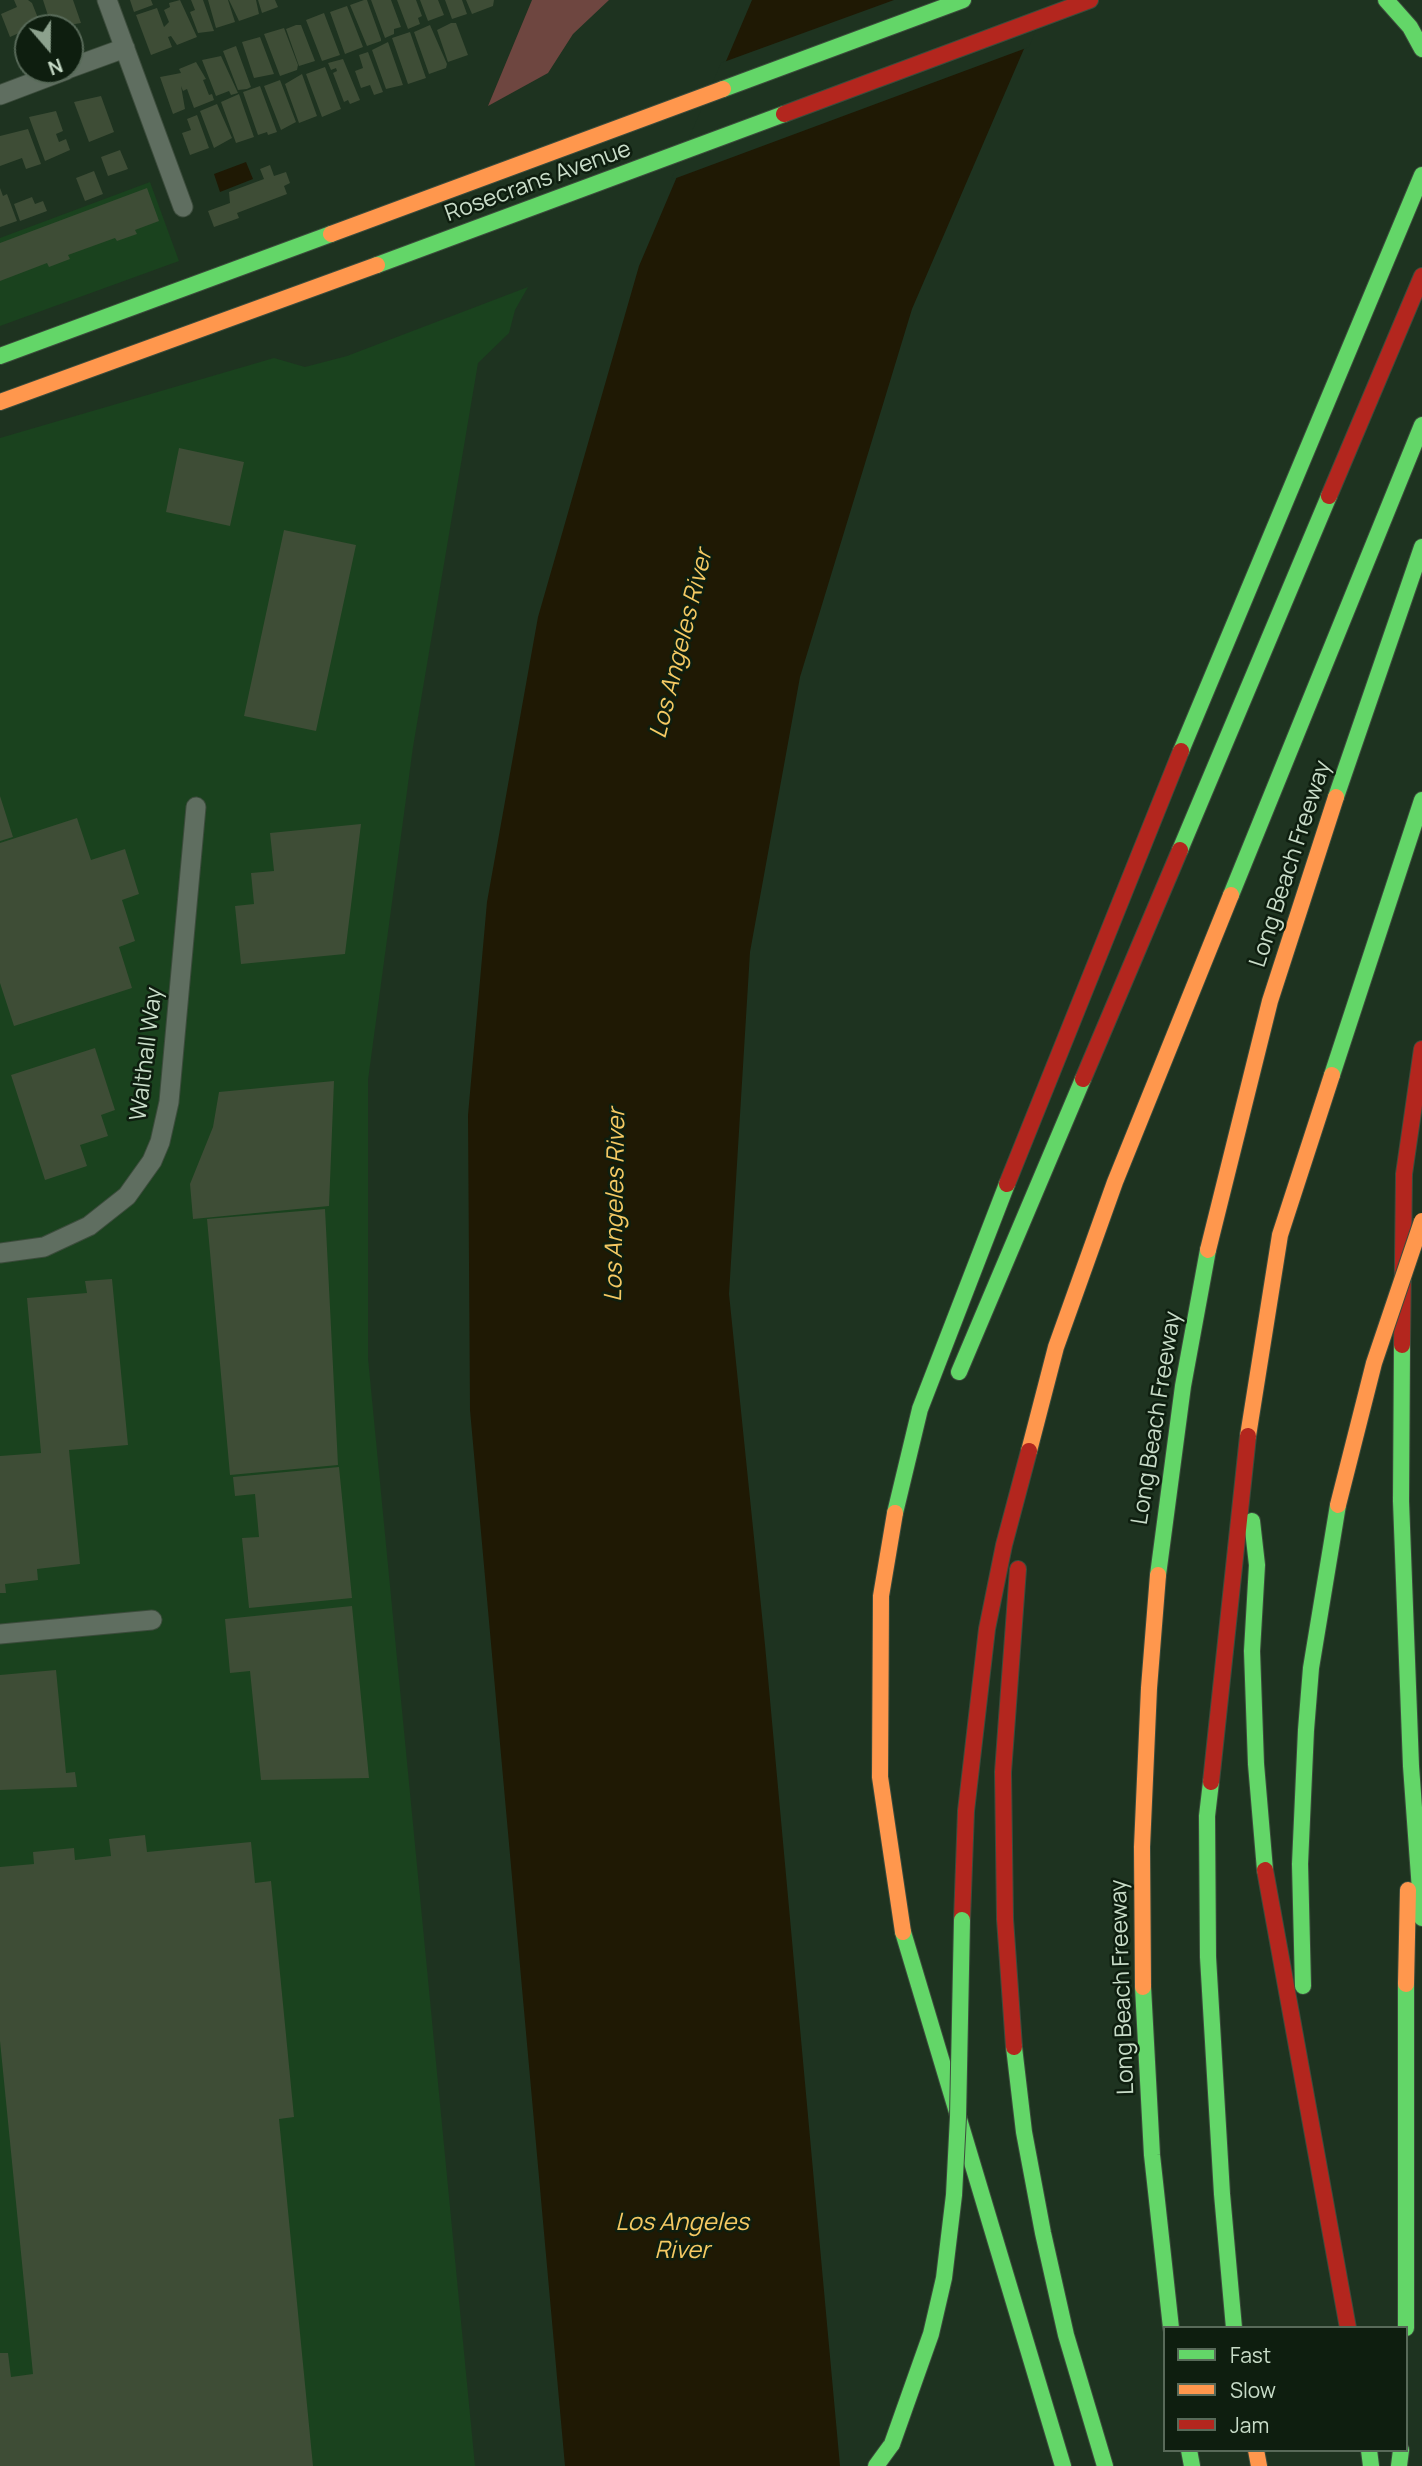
<!DOCTYPE html>
<style>
body{margin:0}
#map{position:relative;width:1422px;height:2466px;overflow:hidden;background:#1e3320;font-family:Manrope,sans-serif}
canvas{display:block}
.legend{position:absolute;left:1163px;top:2326px;width:245px;height:126px;box-sizing:border-box;background:#0e1e0f;border:2px solid #586a59;margin:0;padding:9px 12px;list-style:none;font-size:21px;color:#c8dcc8}
.legend li{display:flex;align-items:center;gap:14px;height:35px}
.legend b{width:35px;border:2px solid #586a59}
.north{position:absolute;left:14px;top:14px;width:70px;height:70px;box-sizing:border-box;background:#0e1e0f;border:2px solid #586a59;border-radius:50%;rotate:160deg;font-size:19px;font-weight:700;line-height:28px;text-align:center;color:#c8dcc8}
.north::after{content:'';display:block;margin:auto;width:24px;height:32px;background:#8ca18d;clip-path:polygon(50% 0,100% 100%,50% 72%,0 100%)}
</style>
<div id="map">
<canvas width="1422" height="2466"></canvas>
<ul class="legend">
<li><b style="height:9px;background:#63d668"></b>Fast</li>
<li><b style="height:9px;background:#ff974d"></b>Slow</li>
<li><b style="height:9px;background:#b3261e"></b>Jam</li>
</ul>
<div class="north">N</div>
</div>
<script>
const ctx = document.querySelector('canvas').getContext('2d');
ctx.lineJoin = 'round';
function fill(path, color) {
  ctx.fillStyle = color;
  ctx.fill(path, 'evenodd');
}
function toPath(rows) {
  const path = new Path2D();
  for (const r of rows) {
    path.moveTo(r[0], r[1]);
    for (let i = 2; i < r.length; i += 2) path.lineTo(r[i], r[i + 1]);
  }
  return path;
}
function stroke(path, color, width, dash) {
  ctx.strokeStyle = color;
  ctx.lineWidth = width;
  ctx.lineCap = dash ? 'butt' : 'round';
  ctx.setLineDash(dash || []);
  ctx.stroke(path);
}
function write(font, color, halo, rows, align = 'center') {
  ctx.font = font + ' Manrope,sans-serif';
  ctx.lineWidth = 5;
  ctx.setLineDash([]);
  ctx.textBaseline = 'middle';
  ctx.strokeStyle = halo;
  ctx.fillStyle = color;
  for (const [text, x, y, turn = 0] of rows) {
    ctx.save();
    ctx.translate(x, y);
    ctx.rotate((+turn || 0) * Math.PI / 180);
    ctx.textAlign = isNaN(turn) ? turn : align;
    if (halo) ctx.strokeText(text, 0, 0);
    ctx.fillText(text, 0, 0);
    ctx.restore();
  }
}
const built = toPath([
 [150,182,179,261,0,326,0,238],
 [528,287,515,310,509,333,478,363,413,747,368,1080,368,1358,475,2466,0,2466,0,438,274,358,305,367,347,356]
]);
const green = toPath([
 [532,0,609,0,573,34,548,73,488,106]
]);
const water = toPath([
 [752,0,1045,0,912,309,800,677,750,952,729,1294,765,1645,840,2466,565,2466,470,1410,468,1115,487,902,538,617,639,266],
 [246,162,253,179,220,192,214,174]
]);
const pier = toPath([
 [894,0,1048,0,1029,47,671,180,721,63]
]);
const building = toPath([
 [14,0,28,0,32,3,42,28,28,28,28,36,21,38,19,33,10,37,1,14,17,7],
 [43,0,73,0,81,23,52,28],
 [130,0,151,0,153,5,134,12],
 [180,0,197,37,177,45,171,36,168,37,172,47,151,55,136,15,157,8,164,27,169,22,164,10,170,7,169,3],
 [191,0,203,0,214,31,198,33,190,12,195,10],
 [208,0,228,0,235,22,216,28],
 [229,0,256,0,259,14,239,21],
 [258,0,275,0,278,7,262,13],
 [364,0,367,0,381,39,381,41,367,46,350,5],
 [371,0,391,0,401,27,394,29,394,34,385,38],
 [397,0,416,0,422,16,418,18,420,24,408,29],
 [420,0,438,0,444,15,428,21],
 [445,0,462,0,467,14,452,19],
 [466,0,494,0,493,6,472,14],
 [347,6,363,47,345,54,330,12],
 [324,13,340,55,322,61,306,20],
 [451,23,456,23,468,55,448,62,437,30],
 [296,25,301,25,315,61,299,66,286,29],
 [430,25,447,64,446,68,429,74,414,32],
 [284,28,298,65,297,70,280,76,264,34],
 [410,32,426,78,408,84,392,38],
 [260,37,274,74,254,78,242,42],
 [388,42,403,85,386,89,372,50],
 [236,46,251,87,247,89,238,90,223,51],
 [368,52,383,92,374,95,370,85,361,88,355,71,363,68,359,55],
 [221,56,238,93,231,95,229,91,216,96,202,60],
 [343,59,360,100,350,104,348,100,344,102,333,73,337,71,336,68,331,70,328,63],
 [196,62,206,79,203,80,209,95,212,94,214,100,194,108,187,89,183,91,181,86,185,109,173,114,160,77,181,73,179,69],
 [325,67,341,109,322,117,306,74],
 [302,74,317,116,299,123,285,84],
 [280,80,296,122,281,130,264,86],
 [260,86,277,132,268,135,267,132,258,135,243,92],
 [239,94,254,137,236,143,221,102],
 [101,96,114,132,89,142,74,102],
 [217,104,232,138,214,148,200,111],
 [56,111,63,131,56,134,59,142,66,139,70,150,45,161,29,117],
 [197,115,209,148,190,155,182,133,191,130,187,119],
 [28,129,41,164,26,169,22,158,0,166,0,136],
 [120,150,128,169,108,176,101,157],
 [270,165,274,176,286,172,290,183,284,186,287,194,237,213,239,218,214,227,208,211,230,203,229,192,264,179,260,169],
 [94,171,103,194,85,201,76,178],
 [0,188,3,196,7,194,17,221,0,227],
 [147,188,159,221,135,230,137,234,117,241,115,238,68,255,70,259,49,267,47,263,0,281,0,243],
 [32,197,35,204,43,201,47,211,20,221,14,204],
 [179,448,244,462,230,526,166,512],
 [284,530,356,545,316,731,244,716],
 [0,796,13,837,0,841],
 [77,818,91,860,125,849,139,894,122,900,135,941,119,947,132,988,14,1026,0,983,0,843],
 [361,824,345,954,241,964,235,906,254,904,251,873,274,871,270,833],
 [95,1048,115,1110,101,1115,108,1136,80,1145,87,1166,45,1180,11,1075],
 [334,1081,329,1206,193,1219,190,1184,213,1127,219,1092],
 [325,1209,338,1465,230,1475,207,1219],
 [112,1279,128,1445,69,1450,80,1564,37,1569,38,1580,5,1584,6,1593,0,1593,0,1456,41,1453,27,1298,87,1293,85,1281],
 [339,1467,352,1598,249,1608,242,1538,259,1537,255,1494,235,1496,233,1477],
 [352,1606,369,1778,261,1780,250,1671,230,1673,225,1619],
 [56,1670,66,1773,75,1772,77,1787,0,1790,0,1675],
 [145,1835,147,1852,251,1842,255,1883,271,1881,294,2117,279,2119,313,2466,0,2466,0,2353,8,2353,11,2377,33,2374,0,2041,0,1867,34,1864,33,1852,74,1848,75,1860,111,1856,109,1839]
]);
const street = toPath([
 [107,0,183,207],
 [70,68,125,48],
 [0,95,66,70],
 [0,1253,44,1247,89,1226,127,1196,152,1161,160,1142,169,1102,196,807],
 [0,1634,152,1620]
]);
const fast = toPath([
 [1386,0,1410,27,1422,49],
 [723,89,963,0],
 [377,265,784,114],
 [0,356,331,234],
 [1181,751,1422,175],
 [1336,797,1422,547],
 [1180,850,1329,496],
 [1231,895,1422,425],
 [1332,1075,1422,800],
 [1402,1345,1401,1501,1411,1766,1422,1918],
 [959,1372,1083,1079],
 [895,1513,920,1409,1007,1184],
 [1252,1521,1257,1565,1252,1651,1256,1764,1265,1870],
 [1158,1575,1183,1386,1208,1250],
 [1211,1782,1207,1816,1208,1957,1222,2194,1234,2328],
 [903,1932,1063,2466],
 [1303,1986,1300,1864,1306,1730,1311,1668,1338,1505],
 [1143,1987,1152,2155,1171,2328],
 [1014,2047,1024,2132,1043,2233,1066,2335,1105,2466],
 [1406,2328,1406,1984],
 [1189,2450,1192,2466],
 [1369,2450,1371,2466],
 [876,2466,892,2444],
 [1399,2466,1401,2450]
]);
const slow = toPath([
 [331,234,723,89],
 [0,402,377,265],
 [1208,1250,1270,1001,1336,797],
 [1248,1436,1280,1235,1332,1075],
 [1029,1451,1056,1347,1115,1182,1231,895],
 [895,1513,881,1596,880,1777,903,1932],
 [1406,1984,1408,1890],
 [1143,1987,1142,1847,1149,1688,1158,1575],
 [1256,2450,1259,2466]
]);
const jam = toPath([
 [784,114,1090,0],
 [1329,496,1422,276],
 [1083,1079,1180,850],
 [1007,1184,1181,751],
 [1402,1345,1404,1174,1422,1049],
 [1211,1782,1248,1436],
 [1265,1870,1348,2328],
 [962,1920,966,1811,987,1629,1004,1545,1029,1451],
 [1014,2047,1005,1919,1003,1772,1018,1569]
]);
const fastBridge = toPath([
 [892,2444,931,2334,944,2278,954,2195,958,2117,962,1920]
]);
const slowBridge = toPath([
 [1338,1505,1374,1363,1422,1221]
]);
const streetNames = [
 ["Rosecrans Avenue",538,182,-20],
 ["Long Beach Freeway",1291,864,-72],
 ["Walthall Way",147,1054,-83],
 ["Long Beach Freeway",1157,1418,-81],
 ["Long Beach Freeway",1123,1987,-92]
];
const waterNames = [
 ["Los Angeles River",682,644,-76],
 ["Los Angeles River",616,1205,-89],
 ["Los Angeles",682,2223],
 ["River",682,2251]
];
fill(built, '#1a421e');
fill(green, '#6e4640');
fill(water, '#1f1904');
fill(pier, '#1e3320');
fill(building, '#3e4d36');
stroke(street, '#3c4c3c', 21);
stroke(fast, '#3c4c3c', 18);
stroke(slow, '#3c4c3c', 18);
stroke(jam, '#3c4c3c', 18);
stroke(street, '#5f6e60', 19);
stroke(fast, '#63d668', 16);
stroke(slow, '#ff974d', 16);
stroke(jam, '#b3261e', 16);
stroke(fastBridge, '#3c4c3c', 18, []);
stroke(slowBridge, '#3c4c3c', 18, []);
stroke(fastBridge, '#63d668', 16);
stroke(slowBridge, '#ff974d', 16);
write('23px', '#c8dcc8', '#0e1e0f', streetNames);
write('italic 24px', '#f5c963', '#0e1e0f', waterNames);
</script>
